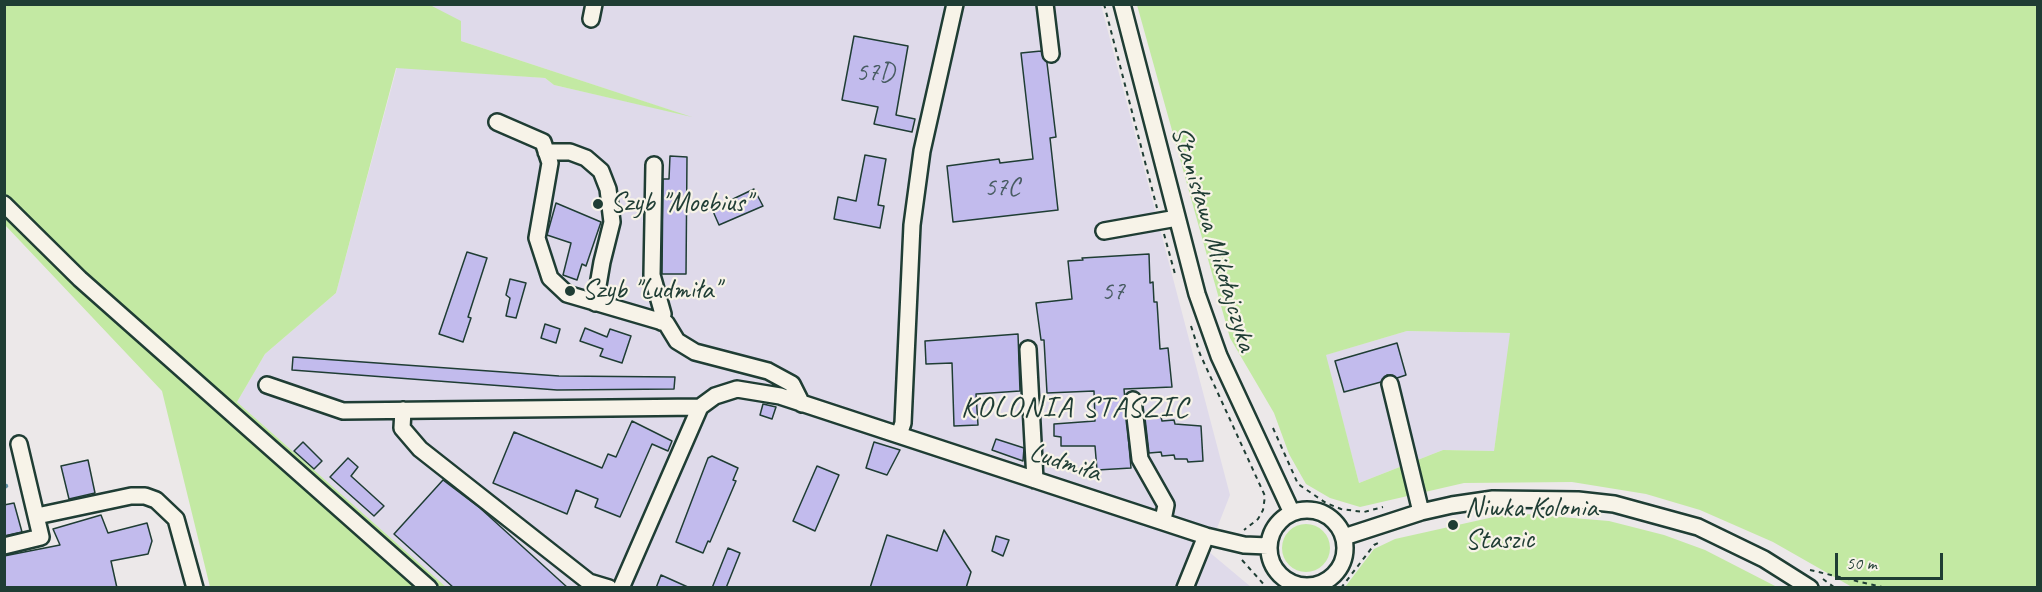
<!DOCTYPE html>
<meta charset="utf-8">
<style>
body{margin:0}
#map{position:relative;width:2042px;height:592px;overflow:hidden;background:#ece8e9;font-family:Caveat,sans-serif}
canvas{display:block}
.frame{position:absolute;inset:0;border:6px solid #1f3d34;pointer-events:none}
.scale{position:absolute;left:1835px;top:553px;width:108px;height:27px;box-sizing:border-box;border:3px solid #1f3d34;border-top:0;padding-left:8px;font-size:18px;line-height:21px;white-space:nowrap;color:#1f3d34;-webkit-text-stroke:4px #f7f3e8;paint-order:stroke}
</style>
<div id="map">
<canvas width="2042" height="592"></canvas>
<div class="frame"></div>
<div class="scale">50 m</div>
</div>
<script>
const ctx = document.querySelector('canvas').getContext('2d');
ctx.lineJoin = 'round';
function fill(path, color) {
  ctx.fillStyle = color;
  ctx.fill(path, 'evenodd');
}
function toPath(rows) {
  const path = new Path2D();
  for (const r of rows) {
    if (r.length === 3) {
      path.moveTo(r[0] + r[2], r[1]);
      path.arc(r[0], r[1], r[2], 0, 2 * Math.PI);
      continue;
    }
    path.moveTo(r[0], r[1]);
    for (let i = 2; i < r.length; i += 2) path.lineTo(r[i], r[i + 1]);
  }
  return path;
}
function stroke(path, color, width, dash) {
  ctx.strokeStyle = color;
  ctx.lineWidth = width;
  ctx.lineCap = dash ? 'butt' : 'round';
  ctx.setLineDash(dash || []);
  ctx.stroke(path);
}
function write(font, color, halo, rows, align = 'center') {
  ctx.font = font + ' Caveat,sans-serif';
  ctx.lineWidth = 4.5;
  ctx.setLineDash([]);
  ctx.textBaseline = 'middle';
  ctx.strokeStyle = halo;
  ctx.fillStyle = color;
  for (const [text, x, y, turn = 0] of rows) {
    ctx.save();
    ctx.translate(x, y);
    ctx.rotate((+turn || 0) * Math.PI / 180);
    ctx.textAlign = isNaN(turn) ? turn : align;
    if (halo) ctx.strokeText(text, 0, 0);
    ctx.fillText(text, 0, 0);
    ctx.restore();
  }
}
const built = toPath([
 [214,4,1101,5,1230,495,1208,551,1251,587,446,587,237,402,265,354,336,293,397,67,545,78,554,85,682,114,461,41],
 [1407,331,1511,333,1494,451,1443,450,1359,483,1325,355]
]);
const green = toPath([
 [5,5,430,5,461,21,461,41,692,117,554,85,545,78,396,68,336,293,265,354,237,402,446,587,210,587,162,391,5,225],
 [1137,5,2037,5,2037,587,1852,587,1773,542,1700,510,1646,494,1572,482,1464,483,1360,507,1330,498,1306,484,1289,454,1274,413,1230,338],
 [1407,331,1510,333,1494,451,1443,450,1359,483,1326,355],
 [1525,514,1609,521,1664,535,1705,550,1777,587,1345,587,1374,549,1395,539,1498,516],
 [1306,548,24]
]);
const stream = toPath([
 [4,487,6,486]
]);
const building = toPath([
 [854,36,908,46,896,115,915,119,912,132,874,124,878,107,842,100,854,36],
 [1041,51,1047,63,1056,137,1050,138,1058,210,953,222,947,166,999,159,1000,163,1033,159,1021,53,1041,51],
 [865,155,886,159,878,205,884,206,880,228,834,219,838,197,856,201,865,155],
 [670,156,687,157,686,274,662,274,663,179,669,179,670,156],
 [754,189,763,206,719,225,712,209,754,189],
 [556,203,601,222,586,266,582,264,577,280,563,275,571,243,547,235,556,203],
 [467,252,487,258,468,317,471,318,463,342,439,334,467,252],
 [1149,254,1150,283,1153,282,1154,302,1157,302,1160,349,1168,348,1172,387,1124,389,1131,468,1097,470,1095,446,1061,446,1061,437,1054,436,1054,424,1095,421,1094,391,1047,393,1044,340,1041,340,1036,303,1072,299,1068,261,1083,260,1082,258,1149,254],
 [510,279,526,283,516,318,506,316,510,298,506,295,510,279],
 [545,324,560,329,556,343,541,338,545,324],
 [585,328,607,337,610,329,631,336,622,363,600,356,603,349,580,341,585,328],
 [1018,334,1020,391,976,394,978,425,954,426,952,363,926,364,925,341,1018,334],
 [1397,343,1406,375,1397,378,1387,375,1381,382,1344,392,1335,361,1397,343],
 [293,357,559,376,675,377,674,389,557,390,292,370,293,357],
 [763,404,776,407,772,419,760,415,763,404],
 [1161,417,1162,421,1174,420,1175,424,1201,426,1203,461,1188,462,1187,459,1175,459,1174,455,1162,456,1161,452,1149,453,1145,418,1161,417],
 [632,421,672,441,668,451,652,444,620,517,595,507,598,499,576,490,567,514,493,483,514,432,602,468,608,454,616,457,632,421],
 [996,439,1024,448,1023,461,992,450,996,439],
 [303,442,322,461,314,469,294,451,303,442],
 [874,442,900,450,887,475,866,468,874,442],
 [712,456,738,468,733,480,736,481,710,542,708,541,703,553,676,542,708,458,712,456],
 [348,458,358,467,351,476,384,506,374,516,330,477,348,458],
 [88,460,95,493,69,499,61,466,88,460],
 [817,466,839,475,815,531,793,521,817,466],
 [443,480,480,508,568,588,454,588,394,534,443,480],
 [14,503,22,532,4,536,4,505,14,503],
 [101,515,108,533,147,523,152,541,148,554,111,561,117,588,4,588,4,556,60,545,53,529,101,515],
 [944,530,971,572,966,588,870,588,887,535,937,551,944,530],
 [996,536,1009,540,1003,556,992,551,996,536],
 [728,548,740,553,726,588,712,588,728,548],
 [661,575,690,588,656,588,661,575]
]);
const path = toPath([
 [1104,4,1157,208],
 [1164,234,1175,274],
 [1191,326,1200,354,1265,496,1263,510,1258,519,1244,530],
 [1273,428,1298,484,1326,503,1341,509,1364,512,1383,507],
 [1242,560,1267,588],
 [1810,570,1886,588],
 [1823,579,1835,588],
 [1341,588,1374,545,1380,542]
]);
const minor = toPath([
 [1045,4,1051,54],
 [1122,4,1197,294,1219,356,1292,513],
 [591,19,594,4],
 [497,122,543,142,550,163,537,238,550,278,567,294,666,323,677,341,695,352,768,371,792,384,802,404],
 [546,152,570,152,586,158,601,171,608,189,612,222,602,262,595,303],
 [654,165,652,275,663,314,661,322],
 [4,204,80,279,429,588],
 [1104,231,1177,218],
 [1028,349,1035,480],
 [1390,384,1421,512],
 [267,385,343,411,700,407],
 [1133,400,1140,459,1166,505,1163,520],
 [403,410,402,428,420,449,589,582,609,588],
 [899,435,903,423,912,225,922,151,955,4],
 [1307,548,38],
 [37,516,131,496,145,496,156,500,176,519,195,588],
 [1344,537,1421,512,1452,505,1493,499,1578,500,1614,504,1698,527,1764,559,1810,588],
 [4,546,41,537,19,444],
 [621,588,700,407,715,396,737,389,780,396,1206,536,1244,545,1268,546],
 [1185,588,1206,536]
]);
const markers = [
 [598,204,6,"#1f3d34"],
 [570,291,6,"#1f3d34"],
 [1453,525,6,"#1f3d34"]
];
const numberNames = [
 ["57D",875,73],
 ["57C",1002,188],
 ["57",1113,292]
];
const poiNames = [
 ["Szyb \"Moebius\"",610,204],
 ["Szyb \"Ludmiła\"",582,291],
 ["Niwka Kolonia",1465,509],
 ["Staszic",1465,541]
];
const streetNames = [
 ["Stanisława Mikołajczyka",1213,239,73],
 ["Ludmiła",1065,463,18]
];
const neighbourhoodNames = [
 ["KOLONIA STASZIC",1075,408]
];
fill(built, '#dfdaea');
fill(green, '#c3e9a3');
stroke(stream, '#6695a8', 4.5);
fill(building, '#c2bbed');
stroke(building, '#1f3d34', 1.5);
stroke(minor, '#1f3d34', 20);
stroke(path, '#1f3d34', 2, [4.5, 4.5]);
stroke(minor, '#f7f3e8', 15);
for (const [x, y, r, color] of markers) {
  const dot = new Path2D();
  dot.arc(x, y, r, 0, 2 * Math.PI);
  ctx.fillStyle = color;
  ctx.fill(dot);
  stroke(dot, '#f7f3e8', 2);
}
write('26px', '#485c62', null, numberNames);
write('28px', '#1f3d34', '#f7f3e8', poiNames, 'left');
write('28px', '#1f3d34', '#f7f3e8', streetNames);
ctx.letterSpacing = '1.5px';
write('30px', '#1f3d34', '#f7f3e8', neighbourhoodNames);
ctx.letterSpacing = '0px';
</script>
